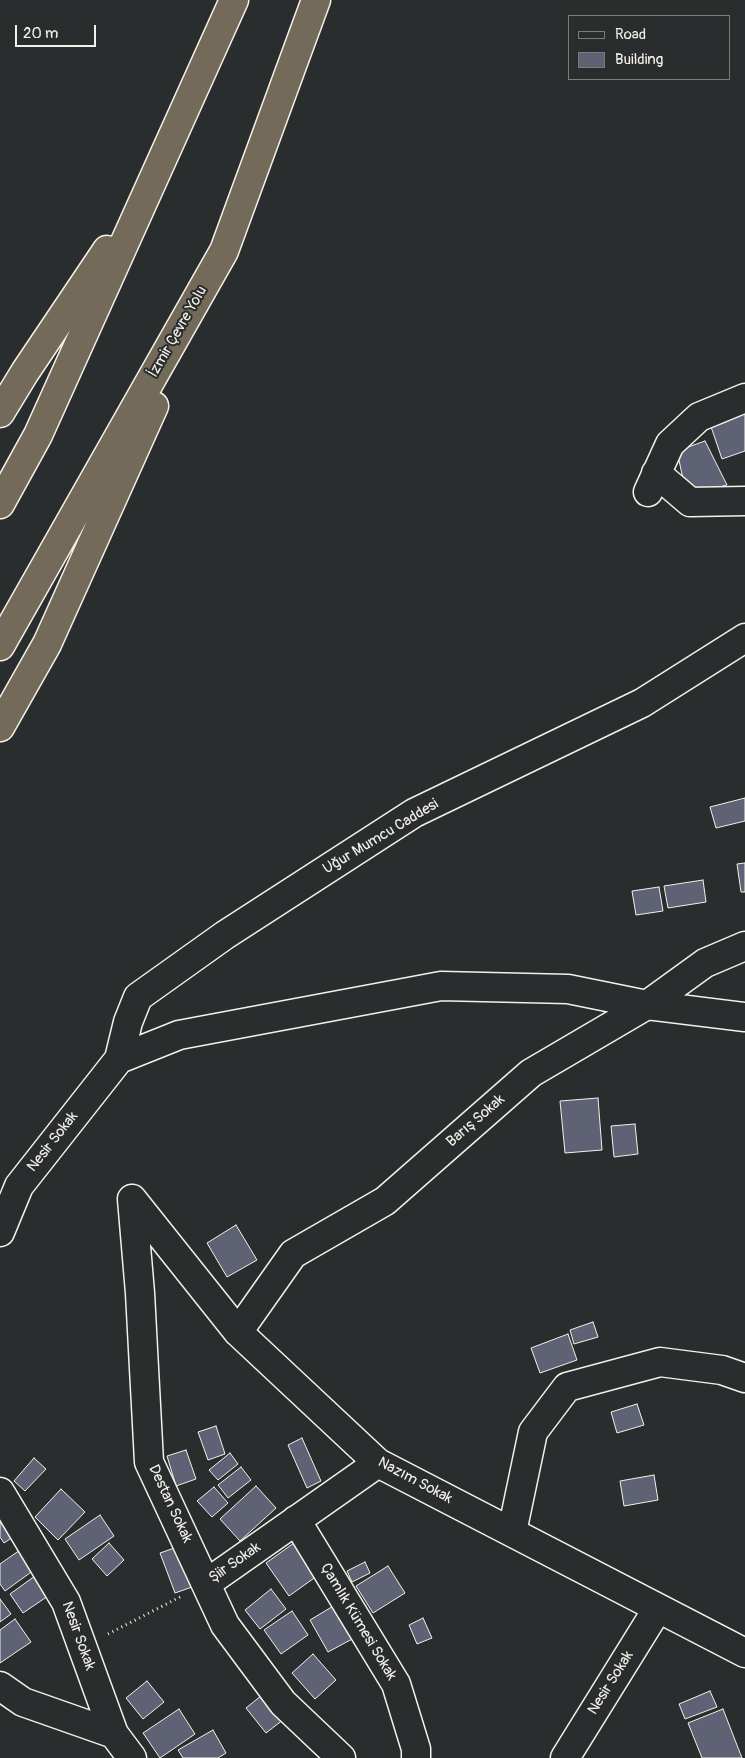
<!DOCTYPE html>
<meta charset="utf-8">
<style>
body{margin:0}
#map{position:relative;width:745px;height:1758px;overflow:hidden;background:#2a2d2e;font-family:Pangolin,sans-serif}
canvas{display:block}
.legend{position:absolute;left:568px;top:15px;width:162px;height:65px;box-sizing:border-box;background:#2a2d2e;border:1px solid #7b7b78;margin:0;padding:6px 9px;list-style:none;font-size:15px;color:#f4f1e8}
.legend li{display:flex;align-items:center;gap:10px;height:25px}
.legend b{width:25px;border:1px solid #7b7b78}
.scale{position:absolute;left:15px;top:25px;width:81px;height:22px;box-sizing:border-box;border:2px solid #f4f1e8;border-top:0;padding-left:6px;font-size:15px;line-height:18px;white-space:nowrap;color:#f4f1e8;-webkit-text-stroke:4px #2a2d2e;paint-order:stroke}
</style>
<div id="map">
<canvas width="745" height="1758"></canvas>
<ul class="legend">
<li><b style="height:6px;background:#2a2d2e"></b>Road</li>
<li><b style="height:14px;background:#5f6274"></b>Building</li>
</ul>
<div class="scale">20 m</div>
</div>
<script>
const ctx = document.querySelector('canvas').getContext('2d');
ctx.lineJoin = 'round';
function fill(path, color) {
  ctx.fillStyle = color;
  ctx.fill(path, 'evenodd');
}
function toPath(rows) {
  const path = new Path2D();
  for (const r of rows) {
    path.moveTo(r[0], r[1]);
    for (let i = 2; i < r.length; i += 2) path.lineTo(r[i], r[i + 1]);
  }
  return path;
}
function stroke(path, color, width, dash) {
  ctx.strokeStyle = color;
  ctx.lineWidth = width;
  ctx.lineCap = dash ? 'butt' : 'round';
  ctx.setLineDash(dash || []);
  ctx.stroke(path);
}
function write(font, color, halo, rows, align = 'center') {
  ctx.font = font + ' Pangolin,sans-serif';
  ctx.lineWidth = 4;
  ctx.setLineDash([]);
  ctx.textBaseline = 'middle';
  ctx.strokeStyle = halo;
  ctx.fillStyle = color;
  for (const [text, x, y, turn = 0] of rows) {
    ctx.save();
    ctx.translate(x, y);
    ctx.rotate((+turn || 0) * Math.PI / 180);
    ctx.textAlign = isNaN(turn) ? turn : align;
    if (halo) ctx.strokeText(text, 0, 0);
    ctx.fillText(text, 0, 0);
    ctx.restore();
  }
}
const building = toPath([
 [745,411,745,451,722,459,707,415,745,411],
 [705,441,727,485,708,490,686,493,677,451,705,441],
 [745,798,745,821,716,828,710,807,745,798],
 [745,863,745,892,741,892,737,864,745,863],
 [703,880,706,902,668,908,664,886,703,880],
 [659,887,663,911,636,915,632,891,659,887],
 [598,1098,602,1150,565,1153,560,1101,598,1098],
 [635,1124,638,1154,614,1157,611,1126,635,1124],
 [236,1225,257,1260,227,1277,207,1243,236,1225],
 [593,1322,598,1337,574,1344,570,1330,593,1322],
 [568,1334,577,1360,540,1373,531,1348,568,1334],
 [637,1404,644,1425,617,1433,611,1412,637,1404],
 [216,1426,225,1454,208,1460,198,1432,216,1426],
 [302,1438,321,1481,307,1488,288,1445,302,1438],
 [186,1450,196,1479,176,1486,167,1456,186,1450],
 [230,1453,238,1464,218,1480,209,1470,230,1453],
 [34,1458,46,1469,25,1491,14,1481,34,1458],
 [241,1467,251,1480,228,1498,218,1485,241,1467],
 [654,1475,658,1500,624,1506,620,1481,654,1475],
 [256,1486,276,1508,240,1541,220,1519,256,1486],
 [214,1487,228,1503,212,1517,197,1501,214,1487],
 [61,1489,85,1512,58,1540,35,1517,61,1489],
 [0,1513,16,1535,4,1543,0,1537,0,1513],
 [100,1515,114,1536,79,1560,65,1539,100,1515],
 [109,1543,124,1560,107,1576,92,1559,109,1543],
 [294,1543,317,1576,289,1596,266,1563,294,1543],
 [180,1546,195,1586,175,1593,160,1553,180,1546],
 [20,1550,34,1570,5,1591,0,1584,0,1564,20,1550],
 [365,1562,370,1573,352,1582,347,1571,365,1562],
 [388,1566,405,1593,373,1613,356,1586,388,1566],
 [35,1576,48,1596,23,1613,10,1594,35,1576],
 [271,1589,286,1609,260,1629,245,1610,271,1589],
 [0,1599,11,1614,0,1622,0,1599],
 [335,1605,354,1638,328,1652,310,1620,335,1605],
 [292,1611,308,1635,281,1654,264,1630,292,1611],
 [423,1618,432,1638,417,1644,409,1625,423,1618],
 [15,1619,31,1642,0,1663,0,1630,15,1619],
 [313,1654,336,1680,315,1699,292,1673,313,1654],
 [147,1681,164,1702,143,1719,126,1698,147,1681],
 [267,1691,288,1716,266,1733,246,1708,267,1691],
 [710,1691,717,1707,685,1719,679,1704,710,1691],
 [179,1709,195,1734,160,1758,143,1733,179,1709],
 [723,1709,742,1758,702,1758,688,1723,723,1709],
 [213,1730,226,1753,218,1758,183,1758,178,1750,213,1730]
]);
const path = toPath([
 [108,1634,182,1596]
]);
const minor = toPath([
 [656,473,690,502,745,501],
 [648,492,670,444,699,417,745,398],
 [119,1059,179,1035,441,986,568,989,647,1005,745,1017],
 [132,1199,238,1332,378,1463,745,1653],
 [132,1199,140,1293,149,1462,225,1625,283,1703,341,1758],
 [0,1232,19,1186,119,1059,128,1022,138,997,225,935,414,813,642,703,745,638],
 [238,1332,293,1254,385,1201,531,1073,647,1005,705,963,745,946],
 [0,1492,66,1602,114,1734,132,1758],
 [296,1520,396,1684,416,1749,416,1758],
 [512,1532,533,1432,567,1387,660,1362,722,1370,745,1378],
 [207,1583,378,1463],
 [0,1686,23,1702,114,1734],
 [565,1758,658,1608]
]);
const highway = toPath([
 [0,413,25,372,107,250],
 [0,504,38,435,234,0],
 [0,646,224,251,316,0],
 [0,727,47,644,154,406]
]);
const streetNames = [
 ["İzmir Çevre Yolu",178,332,-60],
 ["Uğur Mumcu Caddesi",381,837,-31],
 ["Barış Sokak",476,1121,-41],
 ["Nesir Sokak",53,1142,-52],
 ["Nazım Sokak",415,1481,28],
 ["Destan Sokak",170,1504,65],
 ["Şiir Sokak",235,1563,-35],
 ["Çamlık Kümesi Sokak",358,1622,59],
 ["Nesir Sokak",78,1636,70],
 ["Nesir Sokak",611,1683,-58]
];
fill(building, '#5f6274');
stroke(building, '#f4f1e8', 1);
stroke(minor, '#f4f1e8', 31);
stroke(highway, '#f4f1e8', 31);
stroke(path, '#f4f1e8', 3, [1, 4]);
stroke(minor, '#2a2d2e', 28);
stroke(highway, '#746a5a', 28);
write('15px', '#f4f1e8', '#2a2d2e', streetNames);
</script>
